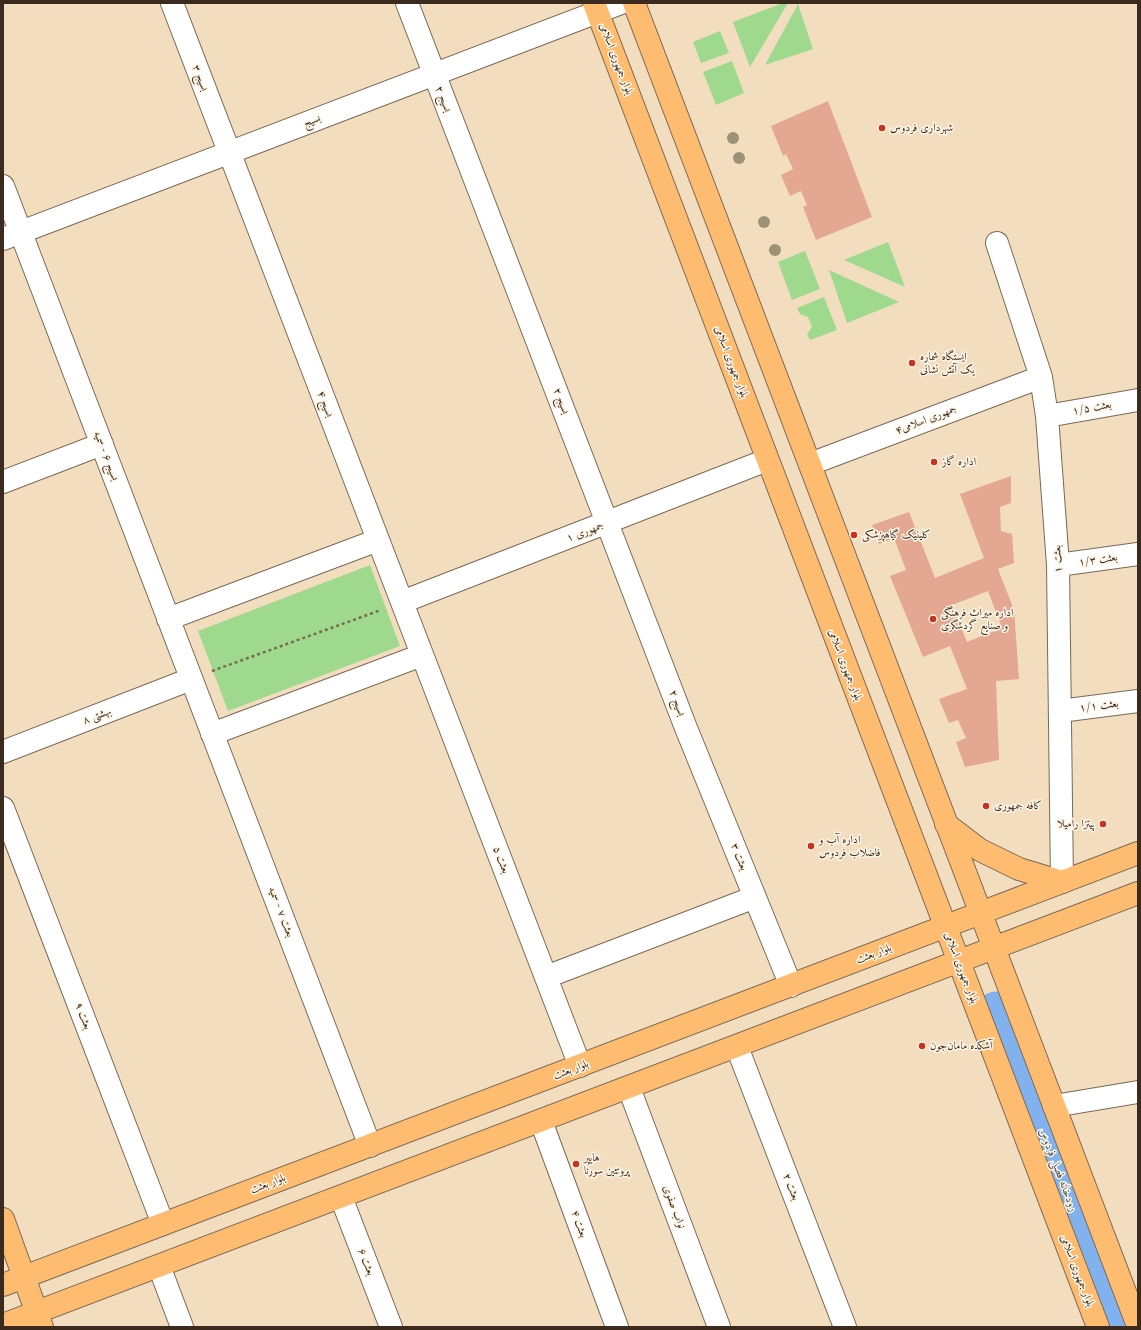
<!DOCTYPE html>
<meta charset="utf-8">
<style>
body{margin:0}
#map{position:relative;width:1141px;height:1330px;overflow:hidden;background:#f3ddbf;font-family:"Old Standard TT",serif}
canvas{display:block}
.frame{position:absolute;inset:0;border:4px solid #3b2a1e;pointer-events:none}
</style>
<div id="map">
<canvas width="1141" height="1330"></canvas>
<div class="frame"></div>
</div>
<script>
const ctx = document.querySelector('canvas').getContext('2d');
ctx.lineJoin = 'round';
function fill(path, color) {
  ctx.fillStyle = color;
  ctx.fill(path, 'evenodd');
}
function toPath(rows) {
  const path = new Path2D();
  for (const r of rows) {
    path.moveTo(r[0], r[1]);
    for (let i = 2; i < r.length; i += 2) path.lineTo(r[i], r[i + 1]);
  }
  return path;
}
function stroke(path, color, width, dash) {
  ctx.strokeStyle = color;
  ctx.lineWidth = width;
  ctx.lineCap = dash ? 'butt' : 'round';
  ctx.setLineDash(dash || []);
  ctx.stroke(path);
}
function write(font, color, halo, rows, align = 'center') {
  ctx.font = font + ' "Old Standard TT",Amiri,serif';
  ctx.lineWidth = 3;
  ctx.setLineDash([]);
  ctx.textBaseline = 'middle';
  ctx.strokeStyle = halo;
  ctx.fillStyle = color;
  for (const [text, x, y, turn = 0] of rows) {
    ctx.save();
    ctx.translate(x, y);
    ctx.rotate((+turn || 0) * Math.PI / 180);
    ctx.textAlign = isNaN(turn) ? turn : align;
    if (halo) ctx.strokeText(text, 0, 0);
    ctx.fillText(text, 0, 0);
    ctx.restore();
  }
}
const green = toPath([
 [783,3,788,3,750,67,733,22],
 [798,4,813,49,765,65],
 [720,31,729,53,701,63,693,42],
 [732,61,744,93,716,105,703,72],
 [888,242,905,287,844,260],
 [805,251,820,289,792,300,778,262],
 [829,270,899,302,847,323],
 [824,297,837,330,810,340,807,334,812,327,808,317,800,314,797,308],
 [370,565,400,646,228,711,198,631]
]);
const river = toPath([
 [996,1013,1120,1327]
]);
const building = toPath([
 [828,101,872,217,816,240,803,207,807,205,801,191,790,196,781,175,793,169,786,154,783,156,771,126],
 [1011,476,1011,503,1000,507,1001,531,1012,534,1014,563,998,569,1014,610,1019,679,996,681,999,760,965,767,956,742,966,738,958,720,949,723,939,699,967,689,950,646,923,657,890,576,906,570,894,538,879,544,872,525,909,512,935,578,984,558,960,494],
 [988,591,1002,628,967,642,952,605]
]);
const path = toPath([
 [212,671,381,610]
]);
const minor = toPath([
 [172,3,580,1066],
 [407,3,686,728,791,986],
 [3,186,370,1146],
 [3,239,621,3],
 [997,243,1041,377,1047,416,1058,565,1062,882],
 [1047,416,1138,400],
 [810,464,1041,377],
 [3,482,102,444],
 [1058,565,1138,554],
 [402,602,767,460],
 [168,619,378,540],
 [1060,711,1138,701],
 [212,734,422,655],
 [3,752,191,679],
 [3,808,163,1224],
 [546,977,755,897],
 [737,1047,845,1327],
 [629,1088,719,1327],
 [1054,1106,1138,1092],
 [541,1121,617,1327],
 [341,1197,391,1327],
 [159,1266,182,1327]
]);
const major = toPath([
 [594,3,1098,1327],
 [634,3,1138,1326],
 [946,824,980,850,1019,869,1062,882],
 [3,1219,42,1327],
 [3,1285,1138,853],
 [3,1325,1138,893]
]);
const trees = [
 [733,138],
 [739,158],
 [764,222],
 [775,250]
];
const markers = [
 [882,128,4,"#c8321e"],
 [912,363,4,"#c8321e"],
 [934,462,4,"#c8321e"],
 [854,535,4,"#c8321e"],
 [933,619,4,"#c8321e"],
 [986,806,4,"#c8321e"],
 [1103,824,4,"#c8321e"],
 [811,846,4,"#c8321e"],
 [922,1046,4,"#c8321e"],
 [576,1164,4,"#c8321e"]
];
const streetNames = [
 ["بلوار جمهوری اسلامی",616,59,69],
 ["بسیج ۳",200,78,69],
 ["بسیج ۲",443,99,69],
 ["بسیج",312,121,-21],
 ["بلوار جمهوری اسلامی",731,362,69],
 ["بسیج ۲",561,401,69],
 ["بسیج ۴",325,404,69],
 ["بعثت ۱/۵",1092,408,-10],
 ["جمهوری اسلامی۴",926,420,-21],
 ["بسیج ۶ - سمیه",106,456,69],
 ["جمهوری ۱",585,532,-21],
 ["بعثت ۱",1058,559,-93],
 ["بعثت ۱/۳",1098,560,-8],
 ["بلوار جمهوری اسلامی",845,665,69],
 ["بسیج ۲",677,703,69],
 ["بعثت ۱/۱",1099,706,-7],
 ["بهشتی ۸",97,716,-21],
 ["بعثت ۳",739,857,68],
 ["بعثت ۵",501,860,69],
 ["بعثت ۷ - سمیه",281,912,69],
 ["بلوار بعثت",874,954,-21],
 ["بلوار جمهوری اسلامی",961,968,69],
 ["بعثت ۹",83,1016,69],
 ["بلوار بعثت",571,1070,-21],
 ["بلوار بعثت",268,1184,-21],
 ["بعثت ۲",791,1187,69],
 ["نواب صفوی",674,1207,69],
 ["بعثت ۴",579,1224,70],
 ["بعثت ۶",366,1262,69],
 ["بلوار جمهوری اسلامی",1077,1271,69]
];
const poiNames = [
 ["شهرداری فردوس",890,128],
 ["ایستگاه شماره",920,357],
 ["یک آتش نشانی",920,370],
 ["اداره گاز",942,462],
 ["کلینیک گیاهپزشکی",862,535],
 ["اداره میراث فرهنگی",941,613],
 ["و صنایع گردشگری",941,626],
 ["کافه جمهوری",994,806],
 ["پیتزا رامیلا",1095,824,"right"],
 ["اداره آب و",819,840],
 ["فاضلاب فردوس",819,853],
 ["آشکده مامان‌جون",930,1046],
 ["هایپر",584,1158],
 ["پروتئین سورنا",584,1171]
];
const waterNames = [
 ["رودخانه فصلی فردوس",1058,1170,69]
];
fill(green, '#9ed98d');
stroke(river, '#81b2ed', 43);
fill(building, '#e4a791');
stroke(minor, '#7b6956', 24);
stroke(major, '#7b6956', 24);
stroke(path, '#7b6956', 2.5, [3, 3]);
stroke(minor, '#fff', 22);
stroke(major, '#fdbc70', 22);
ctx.fillStyle = '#9c9376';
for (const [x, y] of trees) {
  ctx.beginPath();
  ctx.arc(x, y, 6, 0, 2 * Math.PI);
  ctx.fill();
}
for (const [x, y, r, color] of markers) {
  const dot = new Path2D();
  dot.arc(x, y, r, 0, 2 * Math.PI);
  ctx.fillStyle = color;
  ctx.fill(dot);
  stroke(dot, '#fcf5e5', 1.5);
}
write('11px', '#3b2a1e', '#fcf5e5', streetNames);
write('11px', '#3b2a1e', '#fcf5e5', poiNames, 'left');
write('italic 12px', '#50535c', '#fcf5e5', waterNames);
</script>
